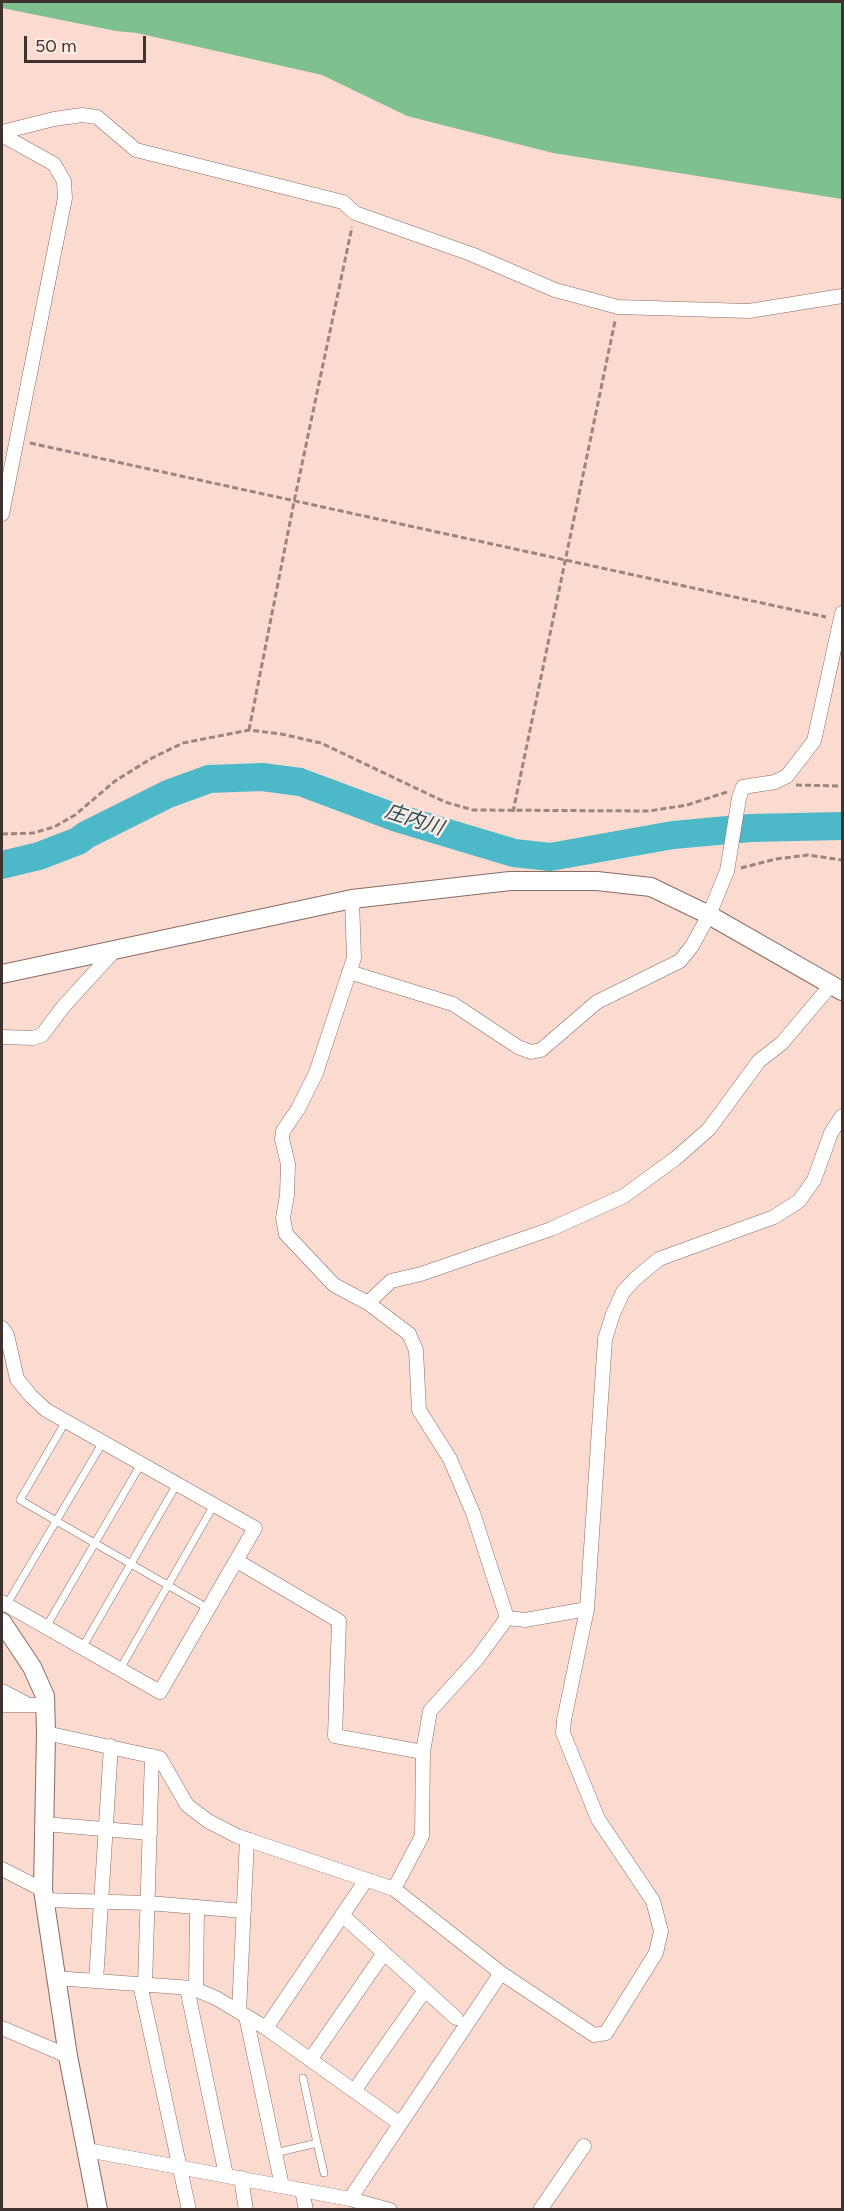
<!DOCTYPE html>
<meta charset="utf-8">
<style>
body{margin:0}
#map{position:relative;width:844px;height:2211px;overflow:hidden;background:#fbdacf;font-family:Figtree,sans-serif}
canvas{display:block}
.frame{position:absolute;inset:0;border:3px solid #3f322e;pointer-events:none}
.scale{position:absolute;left:24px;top:36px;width:122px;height:27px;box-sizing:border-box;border:3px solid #3f322e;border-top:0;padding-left:8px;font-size:18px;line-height:21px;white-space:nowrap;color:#3f322e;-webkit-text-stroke:4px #ffebe4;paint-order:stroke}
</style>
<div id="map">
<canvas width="844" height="2211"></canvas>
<div class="frame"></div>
<div class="scale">50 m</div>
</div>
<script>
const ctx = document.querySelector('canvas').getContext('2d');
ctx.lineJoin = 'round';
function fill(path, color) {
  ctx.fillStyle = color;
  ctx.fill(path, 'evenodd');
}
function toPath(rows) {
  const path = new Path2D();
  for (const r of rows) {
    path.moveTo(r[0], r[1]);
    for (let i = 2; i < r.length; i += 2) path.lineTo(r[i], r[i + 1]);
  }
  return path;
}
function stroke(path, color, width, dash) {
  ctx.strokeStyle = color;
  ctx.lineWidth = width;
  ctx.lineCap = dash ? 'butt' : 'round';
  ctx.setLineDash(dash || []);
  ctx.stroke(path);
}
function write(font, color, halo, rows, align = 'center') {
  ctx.font = font + ' Figtree,"Noto Sans JP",sans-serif';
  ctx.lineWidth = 5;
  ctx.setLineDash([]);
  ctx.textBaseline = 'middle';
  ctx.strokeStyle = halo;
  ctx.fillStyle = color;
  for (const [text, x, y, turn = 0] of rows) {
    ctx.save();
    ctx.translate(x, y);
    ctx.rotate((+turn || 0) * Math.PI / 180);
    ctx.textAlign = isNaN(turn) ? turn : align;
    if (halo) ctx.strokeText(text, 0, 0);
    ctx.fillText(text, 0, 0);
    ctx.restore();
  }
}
const forest = toPath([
 [2,2,842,2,842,199,553,153,407,116,322,75,137,33,116,31,2,8]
]);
const river = toPath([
 [2,865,39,856,78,841,86,835,168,794,209,779,262,777,300,782,394,817,514,853,550,857,673,835,750,828,842,826]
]);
const path = toPath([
 [30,443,826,617],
 [249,730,294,502,352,227],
 [796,785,842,786],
 [513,812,615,321],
 [2,834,33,833,54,827,75,815,115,781,152,758,183,743,249,730,281,734,321,743,445,802,473,810,649,811,687,805,727,792],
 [741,868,776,859,808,855,842,860]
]);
const service = toPath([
 [66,1421,20,1500,209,1609],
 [7,1604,103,1442],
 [46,1627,141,1464],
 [82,1648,177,1484],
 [120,1669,214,1505],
 [317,2143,324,2173],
 [275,2153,317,2143,303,2078]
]);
const minor = toPath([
 [2,132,54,119,82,115,97,117,136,150,343,202,355,213,471,254,555,290,618,307,749,311,842,296],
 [2,135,54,164,64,181,65,198,2,514],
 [352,899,354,958,316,1073,298,1109,283,1131,282,1139,288,1164,287,1195,283,1218,286,1234,334,1285,368,1303,409,1334,416,1350,419,1410,450,1459,473,1513,507,1618],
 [349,972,453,1004,518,1047,531,1052,541,1050,597,1002,680,961,692,946,709,915,727,871,739,798,743,787,775,782,787,776,814,741,842,613],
 [2,1037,33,1038,42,1035,63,1007,115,950],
 [368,1303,391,1281,421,1274,551,1229,624,1196,676,1158,709,1129,759,1061,782,1043,831,985],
 [2,1328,7,1335,17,1379,31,1396,46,1410,255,1528,160,1692,2,1602],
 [237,1561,339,1621,335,1736,423,1752],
 [507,1618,525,1620,587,1609],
 [2,1691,25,1703],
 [2,1705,45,1705],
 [46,1733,160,1758,187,1805,208,1821,237,1836,394,1889,501,1973,594,2035,606,2033,656,1953,661,1931,653,1901,598,1819,563,1733,564,1720,587,1609,605,1339,613,1314,623,1292,635,1279,659,1259,774,1217,799,1201,814,1180,831,1133,842,1116],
 [44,1824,150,1833],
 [2,1869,43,1890],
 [394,1889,422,1836,423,1752,430,1711,477,1659,507,1618],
 [44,1900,148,1903,244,1911],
 [342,1915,456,2018],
 [55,1978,192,1988,216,1998,266,2028,399,2123],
 [96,1981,111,1746],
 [140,1984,189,2210],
 [145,1985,152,1756],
 [187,1988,226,2175],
 [196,1989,197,1907],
 [239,2012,247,1839],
 [246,2016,282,2186],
 [2,2028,68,2056],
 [266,2028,366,1880],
 [310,2060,384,1953],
 [354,2091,425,1990],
 [87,2150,350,2199,390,2210],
 [241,2178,246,2210],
 [302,2190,306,2210],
 [350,2199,501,1973],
 [540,2210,584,2146]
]);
const tertiary = toPath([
 [2,974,352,899,510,881,597,881,651,887,709,915,842,991],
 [2,1622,32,1667,45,1696,46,1733,43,1890,68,2056,98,2210]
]);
const waterNames = [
 ["庄内川",414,820,18]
];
fill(forest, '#7ec18f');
stroke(river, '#4cb8c8', 28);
stroke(service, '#896c62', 8);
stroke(minor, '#896c62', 15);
stroke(tertiary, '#896c62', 20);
stroke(path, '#9c857e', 3, [6, 3]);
stroke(service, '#fff', 7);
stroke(minor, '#fff', 14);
stroke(tertiary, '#fff', 18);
write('italic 20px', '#1f4e55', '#ffebe4', waterNames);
</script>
